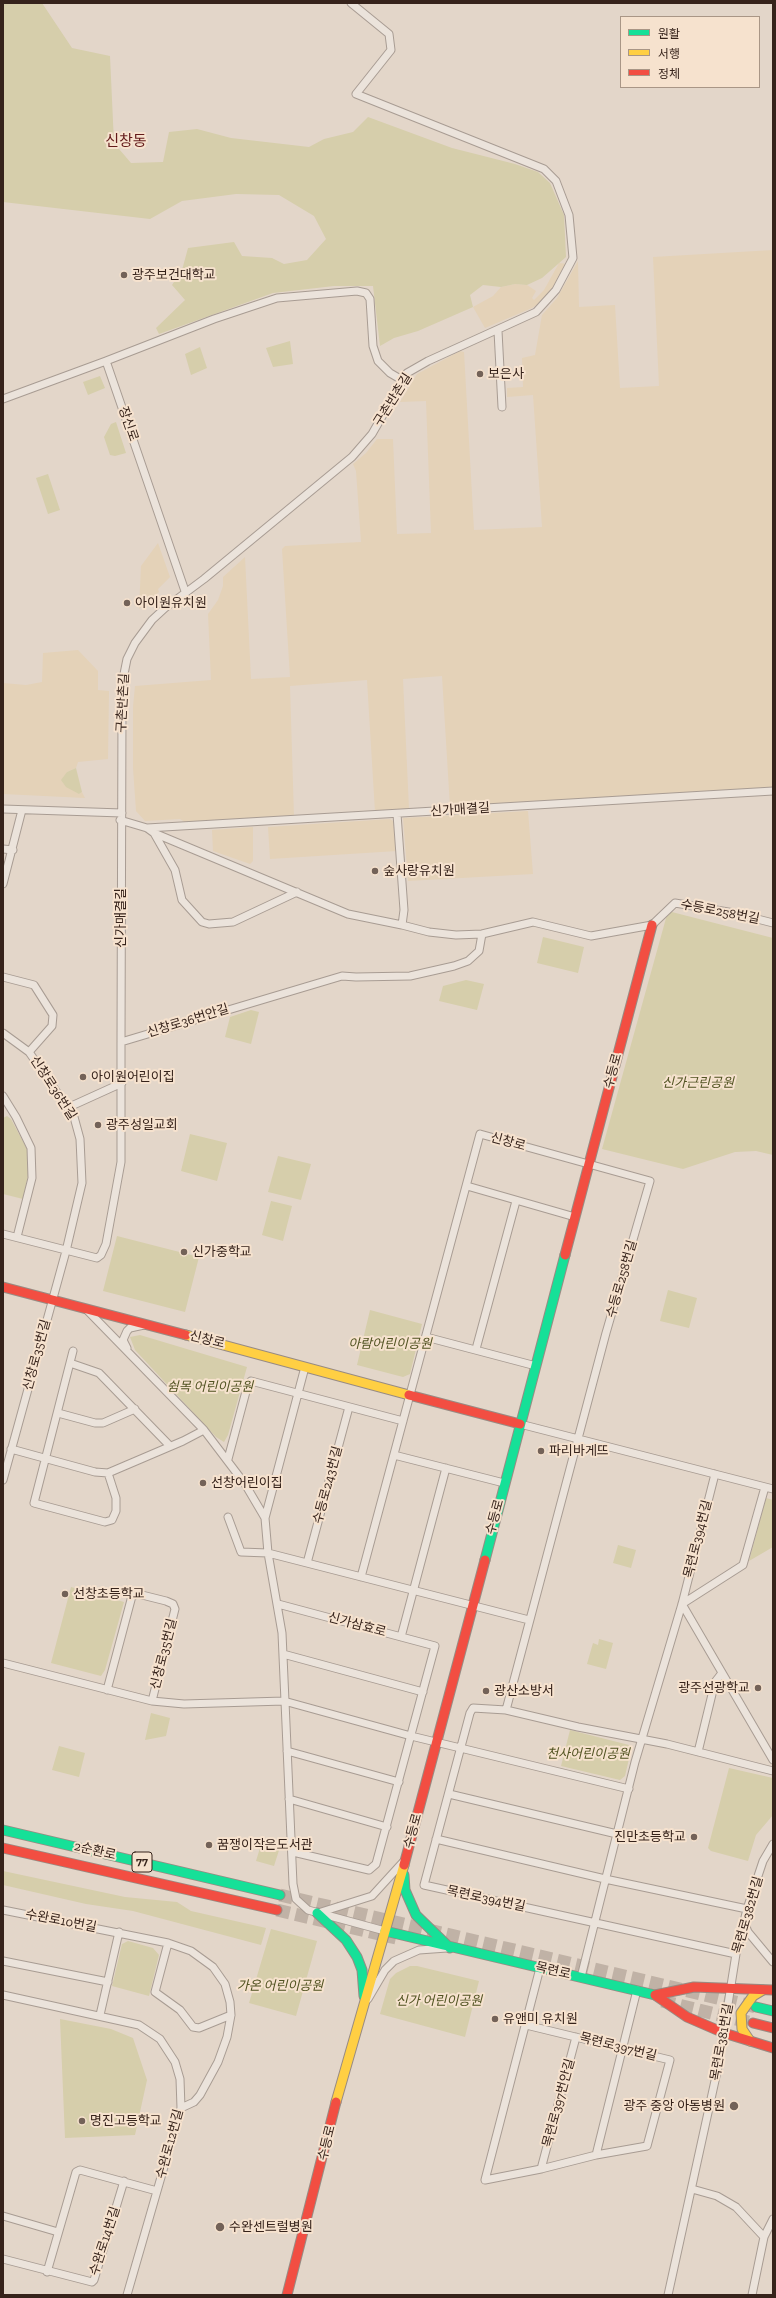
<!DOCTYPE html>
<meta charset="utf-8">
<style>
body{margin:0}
#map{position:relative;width:776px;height:2298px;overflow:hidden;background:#e3d6c9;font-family:"Zilla Slab","Noto Sans KR",serif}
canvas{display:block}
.frame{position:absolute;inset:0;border:4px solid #36231b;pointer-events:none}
.legend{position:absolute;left:620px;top:16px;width:140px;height:72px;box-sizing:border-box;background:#f6e2ce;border:1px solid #a99686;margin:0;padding:5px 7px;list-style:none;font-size:12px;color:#36231b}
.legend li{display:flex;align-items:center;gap:8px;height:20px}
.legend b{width:20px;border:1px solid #a99686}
</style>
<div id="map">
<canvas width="776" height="2298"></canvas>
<div class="frame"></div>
<ul class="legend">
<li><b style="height:5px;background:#16e098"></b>원활</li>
<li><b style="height:5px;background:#ffcf43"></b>서행</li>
<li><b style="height:5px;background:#f24e42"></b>정체</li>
</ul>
</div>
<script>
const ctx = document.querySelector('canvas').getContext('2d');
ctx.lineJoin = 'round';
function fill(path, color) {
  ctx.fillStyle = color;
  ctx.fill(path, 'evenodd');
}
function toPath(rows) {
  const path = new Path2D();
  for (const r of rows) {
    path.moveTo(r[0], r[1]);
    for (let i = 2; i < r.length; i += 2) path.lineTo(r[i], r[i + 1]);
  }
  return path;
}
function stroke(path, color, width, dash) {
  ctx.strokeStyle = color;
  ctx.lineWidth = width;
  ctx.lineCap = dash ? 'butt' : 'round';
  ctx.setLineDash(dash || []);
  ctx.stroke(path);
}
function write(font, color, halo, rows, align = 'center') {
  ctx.font = font + ' "Zilla Slab","Noto Sans KR",serif';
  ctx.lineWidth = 4;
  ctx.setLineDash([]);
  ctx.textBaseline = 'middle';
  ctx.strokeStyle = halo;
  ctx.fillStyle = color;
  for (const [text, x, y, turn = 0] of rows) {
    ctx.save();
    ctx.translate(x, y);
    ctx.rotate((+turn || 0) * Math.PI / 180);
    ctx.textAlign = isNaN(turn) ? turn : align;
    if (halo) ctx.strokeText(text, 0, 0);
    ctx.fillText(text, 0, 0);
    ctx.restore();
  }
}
const farmland = toPath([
 [773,250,773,788,450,807,442,676,403,679,409,809,375,812,367,680,290,686,294,817,185,822,180,819,145,821,136,811,133,768,133,707,135,686,211,680,208,614,218,600,223,586,223,577,245,557,251,679,290,677,282,549,285,546,361,542,356,471,353,464,366,453,377,439,393,439,397,534,431,533,426,401,400,402,417,374,460,351,464,352,474,530,542,527,533,395,507,397,507,388,523,387,522,358,535,355,542,315,557,298,578,261,579,307,615,305,620,388,659,386,653,257],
 [559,263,567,264,546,299,532,308,485,328,473,307,493,296,501,287,515,284,527,285,536,291,532,298,534,300,544,290],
 [158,543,170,577,158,589,159,592,139,609,141,566],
 [78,650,98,671,98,690,109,691,108,759,78,762,76,768,67,772,79,794,82,792,85,798,3,794,3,683,26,685,42,682,43,653],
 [528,811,533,874,408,881,403,818],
 [390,819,396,823,397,851,270,859,268,827],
 [253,827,253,861,250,864,213,851,212,830]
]);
const green = toPath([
 [3,3,42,3,72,48,110,56,114,143,131,163,163,162,169,132,197,129,231,138,309,147,324,139,353,132,368,117,452,148,515,164,538,172,550,183,564,215,566,257,542,278,527,285,515,284,501,287,483,285,470,295,473,307,418,331,394,338,380,346,373,286,334,286,273,293,159,334,156,328,185,300,172,285,182,270,188,248,234,242,242,256,272,258,284,264,307,260,326,239,314,216,279,195,236,194,182,201,150,219,3,202],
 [290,341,293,364,273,367,266,348],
 [200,347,207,368,191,375,185,354],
 [100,376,105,388,88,395,83,382],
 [116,422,126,453,115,456,110,455,104,437,111,424],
 [48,474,60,510,48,514,36,478],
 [76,768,82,792,79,794,66,787,61,780,67,772],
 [668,911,773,938,773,1155,756,1151,735,1152,683,1169,602,1149],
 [543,937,584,947,578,973,537,963],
 [466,980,484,984,477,1010,439,1001,443,986],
 [251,1010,259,1012,251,1044,225,1037,230,1017],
 [7,1116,11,1119,27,1149,29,1171,23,1199,3,1194,3,1118],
 [190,1134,227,1143,217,1181,181,1171],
 [278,1156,311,1164,301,1200,268,1192],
 [271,1201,292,1206,283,1241,262,1235],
 [117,1236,199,1257,185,1312,103,1291],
 [668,1290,697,1298,689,1328,660,1321],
 [370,1310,422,1324,410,1374,403,1377,357,1365],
 [140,1335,247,1367,228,1435,224,1442,216,1437,135,1350,130,1337],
 [766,1498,773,1500,773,1547,749,1561],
 [618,1545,636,1550,631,1568,613,1563],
 [71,1587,124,1602,105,1670,101,1676,51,1663],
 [599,1639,613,1643,606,1669,587,1664,593,1643,598,1645],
 [151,1713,170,1718,166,1736,145,1740],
 [570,1730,629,1745,631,1750,625,1776,620,1780,561,1766],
 [59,1746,85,1753,79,1777,52,1770],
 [729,1768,773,1778,773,1815,756,1835,748,1861,711,1851,708,1848],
 [263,1838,281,1844,274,1866,256,1861],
 [3,1871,125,1897,177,1902,191,1911,266,1928,261,1945,133,1911,86,1904,3,1885],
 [271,1929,317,1941,296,2016,249,2003],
 [128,1941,153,1948,159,1955,149,1996,112,1986,122,1944],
 [410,1966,417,1966,479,1981,465,2037,380,2014,390,1979,396,1973],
 [60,2019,111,2029,133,2038,147,2080,135,2135,65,2138]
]);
const highwayTunnel = toPath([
 [280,1895,756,2007],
 [277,1910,396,1938],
 [662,2001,752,2023]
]);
const street = toPath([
 [498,331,502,407],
 [106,361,214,319,277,298,357,291,366,293,370,299,373,346,378,361,390,373,402,380],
 [3,399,106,361,185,591],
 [3,809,122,813],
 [397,814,404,910,402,925],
 [120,820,147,828,154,833,348,914,402,925,429,932,456,935,482,934,533,922,591,936,652,925,675,903,734,913,773,923],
 [147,828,773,791],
 [154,833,175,870,182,900,202,922,209,924,233,922,297,892],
 [3,849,13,850],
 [3,884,22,810],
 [3,977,34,985,53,1015,52,1026,29,1052],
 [3,1033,29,1052,74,1117,80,1139,82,1183,66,1251,3,1480],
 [121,1042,122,707,123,679,127,659,135,643,152,620,165,608,204,579,352,457,372,434,407,373,428,361,536,312,556,290,573,258,569,215,556,181,544,169,356,94,391,50,389,34,351,3],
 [3,1096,16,1117,31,1148,32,1178,17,1237],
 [67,1108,122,1083],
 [467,1186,575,1217],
 [3,1234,97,1258,101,1255,106,1244,121,1162,121,1042,342,976,356,977,410,976,454,966,468,961,479,951,482,934],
 [86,1309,204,1430,245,1484,265,1518,268,1553,282,1633,293,1884,296,1899,308,1910,385,1931],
 [426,1337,536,1366],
 [127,1348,123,1340,127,1331,130,1328,144,1325],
 [476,1349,516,1201],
 [73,1351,34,1503,105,1522,112,1520,116,1511,116,1498,108,1473],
 [70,1363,99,1373,170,1446],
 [58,1413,95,1423,103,1423,135,1409],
 [520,1424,773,1489],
 [11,1449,95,1472,108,1473,183,1441,204,1430],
 [394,1455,504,1483],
 [228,1459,248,1384,251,1381,403,1421],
 [765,1487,743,1565,682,1604,773,1760],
 [228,1517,241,1552,268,1553,529,1620],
 [265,1518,305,1367],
 [307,1563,349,1407],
 [361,1577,480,1134,650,1181,606,1333,506,1710],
 [278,1604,435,1646,376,1864,369,1870,293,1852],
 [401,1637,446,1468],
 [283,1654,423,1692],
 [3,1663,152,1701,184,1704,284,1701,411,1736,629,1789],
 [107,1690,132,1596,138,1594,166,1601,173,1604,175,1609,152,1701],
 [287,1751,399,1782],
 [698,1752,715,1682,722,1673],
 [449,1794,617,1834],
 [289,1799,387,1827],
 [436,1839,605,1879,747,1909],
 [3,1910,168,1943,191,1951,213,1967,225,1984,230,2002,231,2015,227,2037,218,2062,200,2095,194,2102,181,2108],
 [318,1913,372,1896,403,1862],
 [744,1922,748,1932,773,1962],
 [168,1943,155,1992,180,2010,193,2027,199,2028,231,2015],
 [736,1954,424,1885,470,1713,473,1708,506,1710,578,1727,667,1744,773,1771],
 [3,1961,108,1982],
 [581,1977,635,1762,682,1604,715,1474],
 [3,1995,139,2025,160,2039,175,2062,180,2079,181,2108,127,2295],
 [368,1999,385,1970,394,1961,419,1950,447,1948],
 [100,2015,119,1932],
 [526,2025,670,2060,647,2146,596,2155,541,2169,485,2180,540,1968],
 [596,2155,637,1990],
 [541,2169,576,2037],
 [692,2189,717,2196,736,2207,764,2237],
 [3,2216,58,2232],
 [3,2259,92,2282,94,2280,124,2181],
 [47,2272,76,2172,80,2170,157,2191],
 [668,2295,718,2067,736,1954,747,1909,763,1861,773,1844],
 [752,2295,764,2237,773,2219]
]);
const fast = toPath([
 [485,1560,565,1255],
 [3,1830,280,1895],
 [404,1875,405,1890,416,1915,450,1948],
 [317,1913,346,1940,357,1957,362,1970,364,1996],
 [385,1931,655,1995],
 [756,2007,773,2011]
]);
const slow = toPath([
 [186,1335,409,1395],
 [750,2041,742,2029,741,2013,753,1996,763,1990],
 [336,2102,404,1865]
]);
const jam = toPath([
 [565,1255,652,925],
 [3,1287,186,1335],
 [409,1395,520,1424],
 [3,1848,277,1910],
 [404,1865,485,1560],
 [655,1995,687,2017,724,2033,773,2048],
 [655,1995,694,1987,773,1990],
 [753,2023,773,2028],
 [287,2295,336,2102]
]);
const markers = [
 [124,275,4,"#736258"],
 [480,374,4,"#736258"],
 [127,603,4,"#736258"],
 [375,871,4,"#736258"],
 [83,1077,4,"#736258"],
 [98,1125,4,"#736258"],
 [184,1252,4,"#736258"],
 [541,1451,4,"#736258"],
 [203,1483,4,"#736258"],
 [65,1594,4,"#736258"],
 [758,1688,4,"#736258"],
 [486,1691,4,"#736258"],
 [694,1837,4,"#736258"],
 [209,1845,4,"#736258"],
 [495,2019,4,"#736258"],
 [734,2106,5,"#736258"],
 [82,2121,4,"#736258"],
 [220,2227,5,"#736258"]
];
const shields = [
 [142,1862,20]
];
const shieldNames = [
 ["77",142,1862]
];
const poiNames = [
 ["광주보건대학교",132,275],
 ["보은사",488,374],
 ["아이원유치원",135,603],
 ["숲사랑유치원",383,871],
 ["아이원어린이집",91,1077],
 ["광주성일교회",106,1125],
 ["신가중학교",192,1252],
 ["파리바게뜨",549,1451],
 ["선창어린이집",211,1483],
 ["선창초등학교",73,1594],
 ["광주선광학교",750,1688,"right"],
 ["광산소방서",494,1691],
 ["진만초등학교",686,1837,"right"],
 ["꿈쟁이작은도서관",217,1845],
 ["유앤미 유치원",503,2019],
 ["광주 중앙 아동병원",725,2106,"right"],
 ["명진고등학교",90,2121],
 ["수완센트럴병원",229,2227]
];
const streetNames = [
 ["구촌반촌길",393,400,-58],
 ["장신로",128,424,71],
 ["구촌반촌길",123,703,-87],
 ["신가매결길",460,810,-4],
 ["수등로258번길",720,912,11],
 ["신가매결길",121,918,-90],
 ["신창로36번안길",188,1021,-17],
 ["수등로",613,1071,-75],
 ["신창로36번길",53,1088,57],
 ["신창로",508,1142,15],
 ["수등로258번길",622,1279,-74],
 ["신창로",207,1340,14],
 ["신창로35번길",37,1355,-75],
 ["수등로243번길",328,1485,-75],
 ["수등로",495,1517,-75],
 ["목련로394번길",698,1539,-76],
 ["신가삼효로",357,1625,15],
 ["신창로35번길",164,1654,-76],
 ["수등로",413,1831,-75],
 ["2순환로",95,1851,13],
 ["목련로394번길",486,1899,12],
 ["목련로382번길",748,1915,-74],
 ["수완로10번길",61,1921,11],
 ["목련로",553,1971,13],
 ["목련로381번길",722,2042,-80],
 ["목련로397번길",618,2047,14],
 ["목련로397번안길",559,2103,-75],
 ["수등로",327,2143,-76],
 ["수완로12번길",170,2144,-75],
 ["수완로14번길",105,2241,-72]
];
const parkNames = [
 ["신가근린공원",698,1083],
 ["아람어린이공원",390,1344],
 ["쉼목 어린이공원",210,1387],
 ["천사어린이공원",588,1754],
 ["가온 어린이공원",280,1986],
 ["신가 어린이공원",439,2001]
];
const quarterNames = [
 ["신창동",126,142]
];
fill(farmland, '#e4d2b8');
fill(green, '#d6ceab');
stroke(highwayTunnel, '#c0b2a6', 13, [13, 6]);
stroke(street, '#a89c93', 9);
stroke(fast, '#988b83', 11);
stroke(slow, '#988b83', 11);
stroke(jam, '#988b83', 11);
stroke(street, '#ebe3db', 7);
stroke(fast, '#16e098', 9);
stroke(slow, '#ffcf43', 9);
stroke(jam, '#f24e42', 9);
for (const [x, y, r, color] of markers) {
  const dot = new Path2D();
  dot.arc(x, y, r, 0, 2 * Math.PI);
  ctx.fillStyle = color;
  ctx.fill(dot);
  stroke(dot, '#f6e2ce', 1.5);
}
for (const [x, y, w] of shields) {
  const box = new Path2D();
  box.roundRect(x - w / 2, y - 10, w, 20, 3);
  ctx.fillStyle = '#f6e2ce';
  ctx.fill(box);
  stroke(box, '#36231b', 1);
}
write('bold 12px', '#36231b', null, shieldNames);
write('13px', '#36231b', '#f6e2ce', poiNames, 'left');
write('13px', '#36231b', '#f6e2ce', streetNames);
write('italic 13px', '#515322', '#f6e2ce', parkNames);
write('15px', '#631a1a', '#f6e2ce', quarterNames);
</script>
